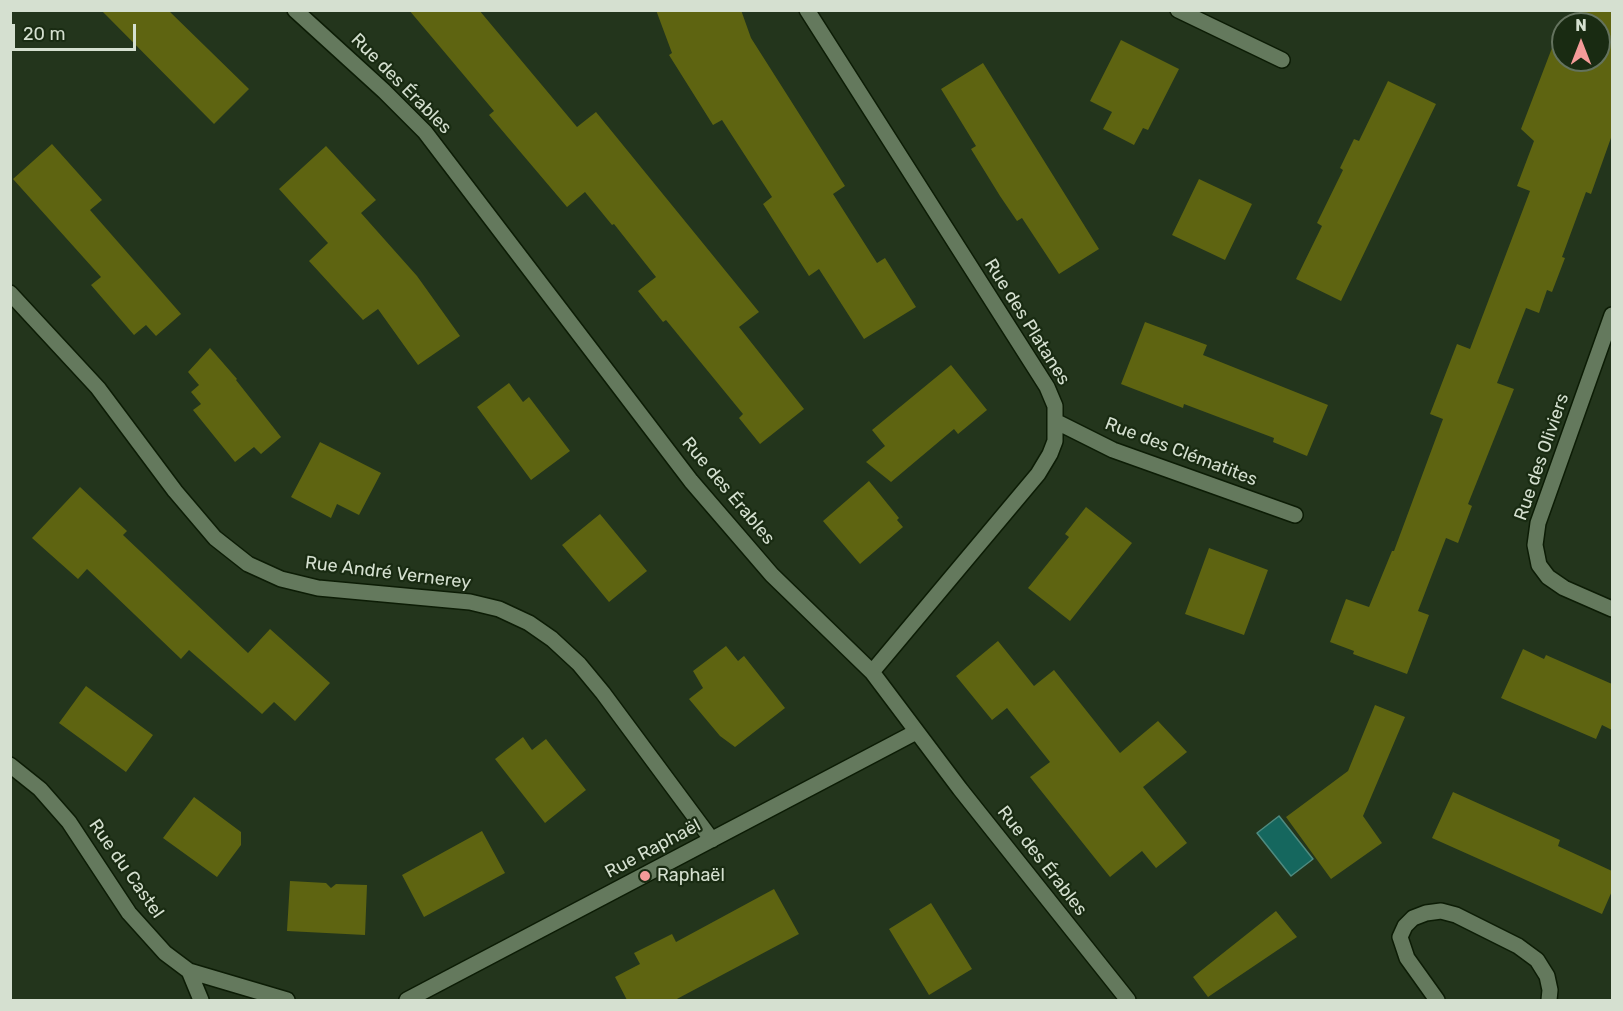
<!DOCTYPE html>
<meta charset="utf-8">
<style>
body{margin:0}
#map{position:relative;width:1623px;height:1011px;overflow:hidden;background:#23351c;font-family:Rubik,sans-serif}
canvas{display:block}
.frame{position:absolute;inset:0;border:12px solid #d5e0d0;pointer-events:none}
.north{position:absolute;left:1551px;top:12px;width:60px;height:60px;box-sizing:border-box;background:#192b12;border:2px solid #64735e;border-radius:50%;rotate:0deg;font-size:16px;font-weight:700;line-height:24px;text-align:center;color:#d5e0d0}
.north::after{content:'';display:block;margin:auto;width:21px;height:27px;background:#f59b99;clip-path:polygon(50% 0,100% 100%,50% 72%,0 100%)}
.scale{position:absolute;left:12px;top:24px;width:124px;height:27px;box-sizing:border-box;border:3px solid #d5e0d0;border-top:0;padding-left:8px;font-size:18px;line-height:21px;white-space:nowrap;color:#d5e0d0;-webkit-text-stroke:4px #192b12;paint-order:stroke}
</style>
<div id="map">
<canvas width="1623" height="1011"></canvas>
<div class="frame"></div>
<div class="north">N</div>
<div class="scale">20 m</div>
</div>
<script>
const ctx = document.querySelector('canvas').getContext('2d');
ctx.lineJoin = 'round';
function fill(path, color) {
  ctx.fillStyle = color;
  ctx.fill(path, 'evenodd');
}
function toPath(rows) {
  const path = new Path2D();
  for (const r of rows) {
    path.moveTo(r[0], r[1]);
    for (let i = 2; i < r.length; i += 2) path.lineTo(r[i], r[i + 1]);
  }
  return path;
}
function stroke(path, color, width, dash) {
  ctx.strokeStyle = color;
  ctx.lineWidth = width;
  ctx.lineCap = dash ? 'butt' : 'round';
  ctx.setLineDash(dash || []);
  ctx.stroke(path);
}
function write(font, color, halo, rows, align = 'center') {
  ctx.font = font + ' Rubik,sans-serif';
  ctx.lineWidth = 4.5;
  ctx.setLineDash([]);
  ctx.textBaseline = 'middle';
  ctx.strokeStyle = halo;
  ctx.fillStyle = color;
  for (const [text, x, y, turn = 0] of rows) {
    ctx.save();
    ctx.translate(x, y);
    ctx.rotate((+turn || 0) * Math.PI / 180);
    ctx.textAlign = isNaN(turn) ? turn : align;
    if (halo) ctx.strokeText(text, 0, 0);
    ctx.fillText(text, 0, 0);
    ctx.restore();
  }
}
const water = toPath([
 [1279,816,1313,859,1291,876,1257,833,1279,816]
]);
const building = toPath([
 [101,10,168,10,249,89,214,124],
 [409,10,479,10,577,127,596,112,759,312,739,327,804,409,760,444,739,418,743,414,666,320,663,322,638,291,656,277,614,224,612,225,585,192,567,207,489,115,494,111],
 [656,10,741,10,751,38,845,186,833,194,877,263,885,258,916,307,864,339,819,269,809,276,763,204,772,197,722,120,713,125,669,55,672,53],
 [1580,10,1612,10,1612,135,1591,194,1586,192,1562,257,1565,258,1552,292,1547,290,1539,313,1526,308,1497,383,1514,389,1468,504,1472,506,1458,543,1446,538,1418,611,1429,615,1407,674,1353,654,1354,651,1330,642,1346,599,1369,607,1392,551,1394,551,1443,419,1430,414,1457,344,1470,349,1530,191,1517,186,1534,141,1521,129,1560,27,1563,28,1563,60,1599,60,1599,24,1575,24],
 [1121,40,1179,69,1148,130,1143,128,1134,145,1103,129,1112,112,1090,101],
 [983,63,1099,249,1059,274,1022,218,1017,221,1000,196,971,149,976,146,941,89],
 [1388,81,1436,104,1341,301,1296,279,1322,226,1317,223,1343,170,1340,168,1354,139,1359,141],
 [52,144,102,200,90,210,181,314,156,336,146,325,134,335,91,285,101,277,13,179],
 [326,146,376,200,361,213,417,276,460,336,418,365,378,309,363,320,309,261,328,243,279,189],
 [1199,179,1252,204,1225,260,1172,235],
 [1145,322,1207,345,1203,355,1328,405,1307,456,1273,442,1274,438,1184,404,1183,408,1121,384],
 [210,348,237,379,236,380,281,437,261,454,254,447,235,462,193,410,201,404,191,392,199,385,188,372],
 [951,365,987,410,958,434,954,429,891,482,866,462,885,446,872,430],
 [509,383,523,402,529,397,570,451,531,480,477,407],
 [320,442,381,473,359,515,337,504,331,518,291,497],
 [869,481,899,518,897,520,903,527,860,564,823,521],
 [80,487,127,531,123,535,248,653,270,629,330,683,295,721,274,702,262,714,189,650,181,659,87,569,78,579,32,538],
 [1086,507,1132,543,1070,621,1028,588,1069,537,1065,534],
 [600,514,647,571,609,602,562,545],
 [1209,548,1268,570,1244,635,1185,614],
 [998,641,1034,686,1054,670,1120,753,1158,721,1187,752,1143,787,1187,843,1156,868,1142,851,1110,877,1030,777,1050,762,1007,708,992,720,956,676],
 [726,646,738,661,744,656,785,708,735,747,720,736,689,699,703,688,693,671],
 [1523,649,1544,659,1546,655,1612,684,1612,730,1602,725,1596,739,1501,698],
 [86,686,153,735,126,772,59,723],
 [1375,705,1405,717,1363,816,1382,843,1331,879,1286,817,1348,771],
 [523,737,532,750,546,739,586,790,545,823,495,759],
 [1453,792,1560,840,1558,846,1612,871,1612,891,1602,914,1432,838],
 [194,797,241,832,241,845,217,877,163,838],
 [482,831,505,873,424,917,402,875],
 [290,881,326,883,331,888,336,884,367,885,365,935,287,931],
 [774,889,799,934,675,1000,627,1000,615,977,640,964,634,953,672,934,676,942],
 [931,903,972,969,929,995,889,929],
 [1276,911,1297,937,1208,997,1193,977]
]);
const minor = toPath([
 [295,10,384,91,425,132,691,481,772,575,872,672,960,789,1128,1000],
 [807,10,1047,387,1055,406,1055,441,1050,454,1038,474,872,672],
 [1178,10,1282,60],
 [10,293,98,388,175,491,215,538,248,564,281,579,318,588,470,602,499,609,529,623,552,639,579,664,603,693,712,840],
 [1612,315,1538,523,1535,545,1539,565,1548,577,1564,588,1612,609],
 [1055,421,1113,450,1295,515],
 [10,765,40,789,69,822,129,913,165,953,189,971,287,1000],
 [189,971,201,1000],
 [407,1000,916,732],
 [1437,1000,1407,958,1400,937,1405,926,1413,918,1426,913,1441,911,1456,915,1518,946,1537,960,1547,976,1550,990,1549,1000]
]);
const markers = [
 [645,876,6,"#f59b99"]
];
const streetNames = [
 ["Rue des Érables",401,84,45],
 ["Rue des Platanes",1027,322,58],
 ["Rue des Clématites",1181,452,21],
 ["Rue des Oliviers",1542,457,-71],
 ["Rue des Érables",728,491,50],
 ["Rue André Vernerey",388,573,7],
 ["Rue Raphaël",653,849,-28],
 ["Rue des Érables",1042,861,52],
 ["Rue du Castel",126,869,55]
];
const poiNames = [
 ["Raphaël",657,876]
];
fill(water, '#15675e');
stroke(water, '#4f8b80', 1.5);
fill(building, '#5e6411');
stroke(minor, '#0c1c05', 18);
stroke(minor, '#64795d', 15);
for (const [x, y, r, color] of markers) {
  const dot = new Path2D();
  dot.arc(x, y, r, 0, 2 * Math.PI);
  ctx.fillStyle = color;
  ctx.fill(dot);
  stroke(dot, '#192b12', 2);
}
write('18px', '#d5e0d0', '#192b12', streetNames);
write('18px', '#d5e0d0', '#192b12', poiNames, 'left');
</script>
